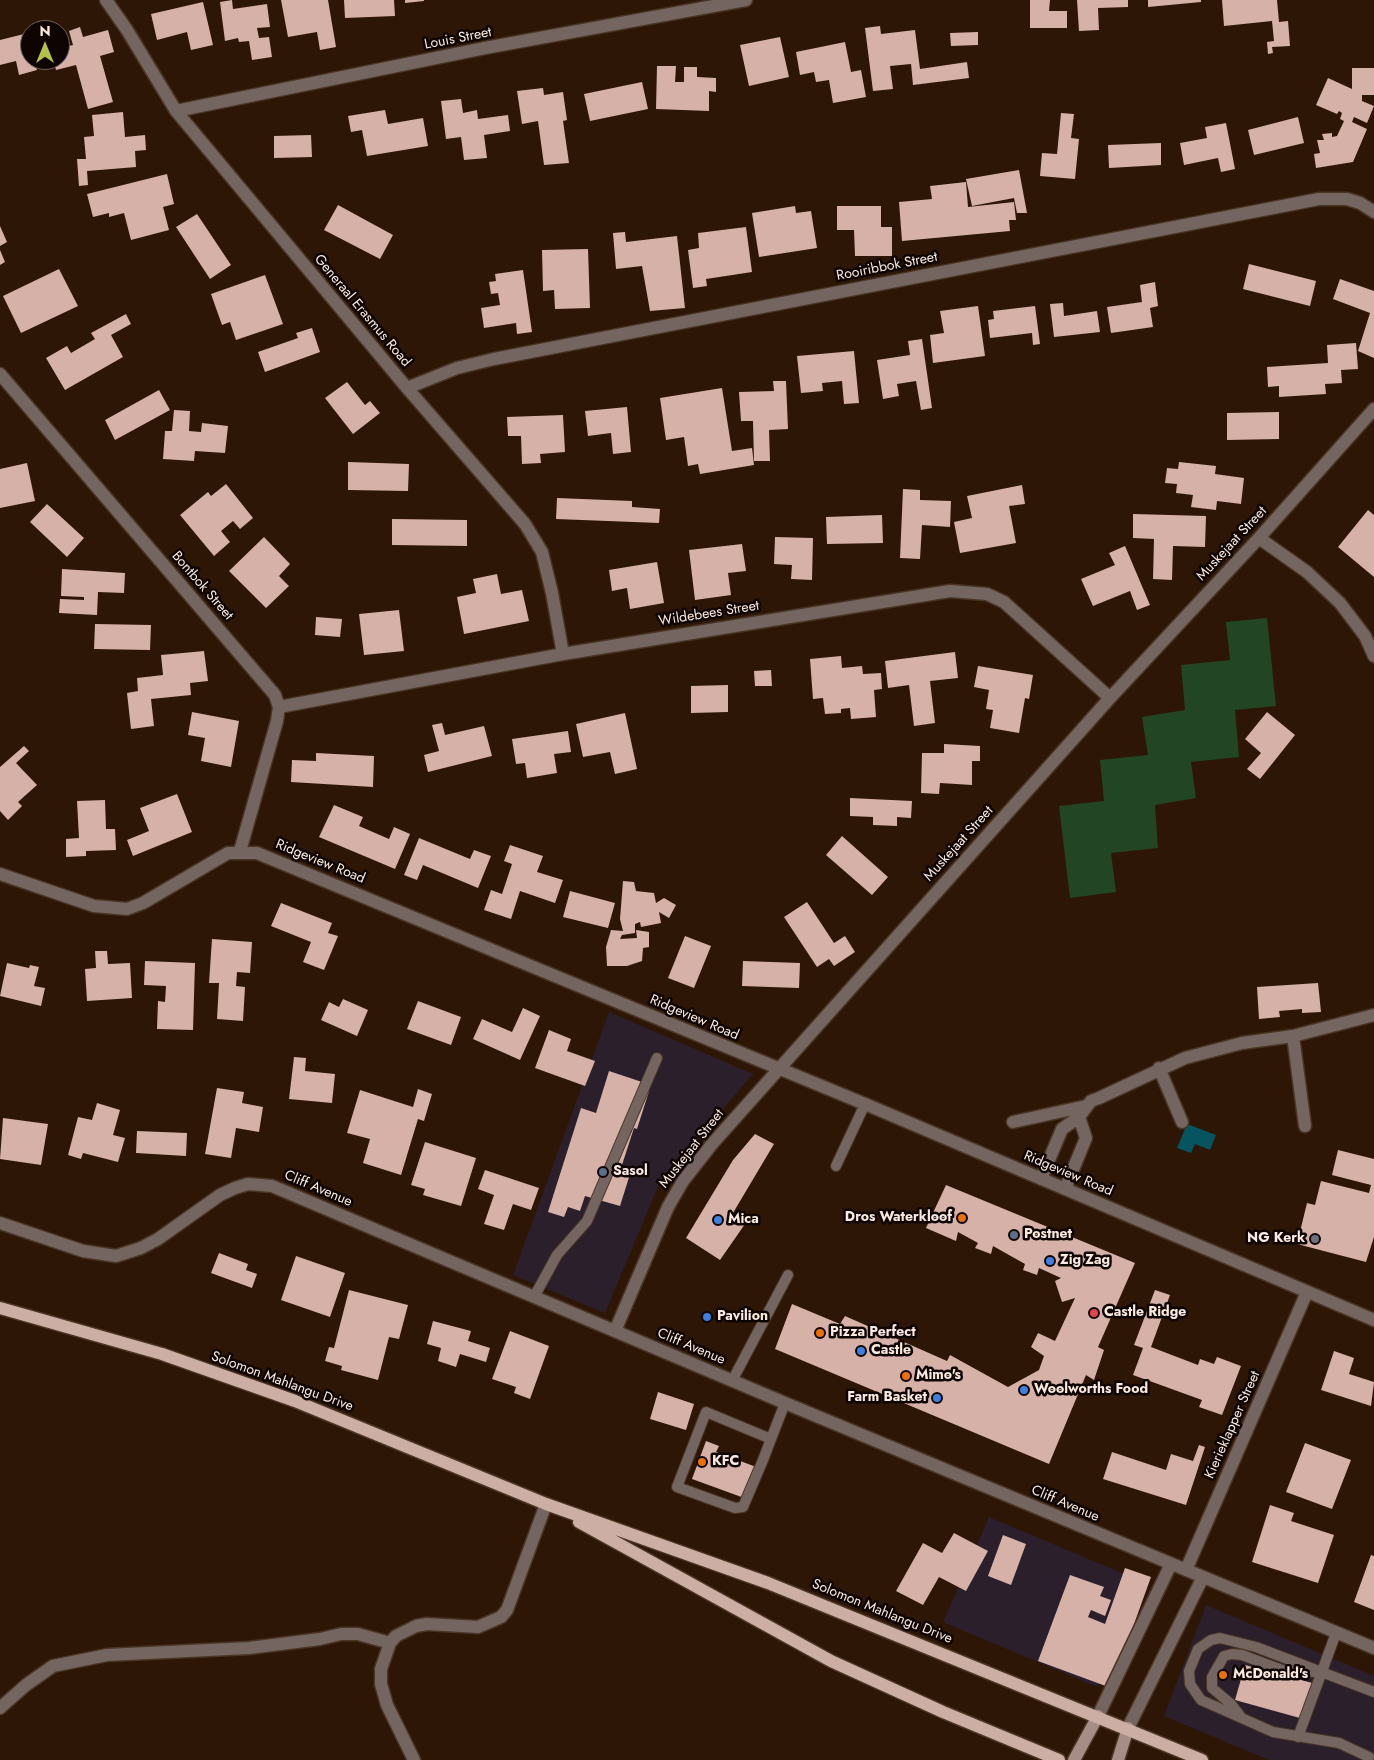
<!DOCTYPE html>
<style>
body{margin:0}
#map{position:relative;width:1374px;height:1760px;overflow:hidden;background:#2d1606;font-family:Jost,sans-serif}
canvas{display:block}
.north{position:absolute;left:20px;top:20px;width:50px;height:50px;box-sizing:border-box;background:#0e0502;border:1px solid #6c605a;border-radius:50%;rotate:0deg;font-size:14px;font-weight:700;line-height:20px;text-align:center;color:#f9e9df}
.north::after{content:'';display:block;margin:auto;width:18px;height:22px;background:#b3c24b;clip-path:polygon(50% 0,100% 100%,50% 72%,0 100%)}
</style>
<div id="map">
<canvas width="1374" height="1760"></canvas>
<div class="north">N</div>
</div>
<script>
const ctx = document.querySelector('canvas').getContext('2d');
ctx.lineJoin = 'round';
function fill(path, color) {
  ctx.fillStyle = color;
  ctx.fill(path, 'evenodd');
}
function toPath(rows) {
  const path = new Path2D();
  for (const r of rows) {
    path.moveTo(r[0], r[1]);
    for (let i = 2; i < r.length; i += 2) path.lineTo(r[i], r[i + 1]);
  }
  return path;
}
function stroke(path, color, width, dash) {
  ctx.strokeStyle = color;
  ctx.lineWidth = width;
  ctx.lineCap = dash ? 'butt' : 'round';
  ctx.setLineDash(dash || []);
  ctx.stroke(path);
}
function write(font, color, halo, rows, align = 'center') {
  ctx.font = font + ' Jost,sans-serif';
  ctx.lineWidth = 5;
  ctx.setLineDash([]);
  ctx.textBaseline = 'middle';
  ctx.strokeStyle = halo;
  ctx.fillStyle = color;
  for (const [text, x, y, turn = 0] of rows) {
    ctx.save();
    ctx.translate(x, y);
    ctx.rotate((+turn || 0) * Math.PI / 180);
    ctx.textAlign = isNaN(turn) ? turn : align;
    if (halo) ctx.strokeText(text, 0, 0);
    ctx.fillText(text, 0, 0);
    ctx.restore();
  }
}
const commercial = toPath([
 [609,1012,753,1074,660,1182,605,1313,513,1275],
 [989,1517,1143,1582,1097,1687,943,1622],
 [1206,1605,1374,1676,1374,1760,1269,1760,1164,1716]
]);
const green = toPath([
 [1267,618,1276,706,1235,710,1239,757,1191,762,1196,798,1155,805,1158,848,1111,853,1116,892,1070,898,1059,806,1104,801,1100,760,1148,755,1142,717,1185,710,1181,665,1230,660,1226,622]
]);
const water = toPath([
 [1187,1124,1216,1135,1210,1150,1195,1144,1191,1153,1177,1148]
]);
const building = toPath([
 [232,0,233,9,267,4,270,27,257,28,259,38,269,37,272,57,252,60,249,41,239,42,238,38,225,41,220,2],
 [281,0,328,0,336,47,320,50,317,32,288,37],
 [344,0,394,0,395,16,345,18],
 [405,0,424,0,424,1,405,3],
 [1030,0,1050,0,1049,11,1067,11,1067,28,1030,28],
 [1077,0,1128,0,1128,7,1098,8,1099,30,1079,31],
 [1148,0,1201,0,1201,2,1148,7],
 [1222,0,1277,0,1279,22,1288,21,1290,46,1272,47,1273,53,1268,54,1267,42,1274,41,1272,21,1224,26],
 [203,2,213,45,191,50,187,32,157,40,151,14],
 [880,26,881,34,915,30,920,69,967,62,969,78,913,85,911,64,890,66,893,89,873,91,865,28],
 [80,27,83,37,108,30,114,52,100,56,113,102,88,109,76,65,56,70,53,60,60,60,60,48,73,45,69,31],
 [978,32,978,45,951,46,950,33],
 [28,33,30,60,34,60,37,70,19,75,16,61,0,65,0,40],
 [780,37,789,77,749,86,740,45],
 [845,42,851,72,861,70,866,97,833,103,829,80,816,82,814,72,800,75,796,52],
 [657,66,676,66,675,82,684,82,684,67,697,67,697,77,716,78,716,92,709,91,709,111,656,109],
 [1352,68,1374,68,1374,95,1362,95,1362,101,1374,106,1367,123,1354,117,1352,122,1367,129,1353,162,1316,168,1314,154,1320,153,1317,140,1324,140,1322,134,1332,133,1332,137,1337,136,1344,121,1340,119,1342,113,1339,111,1337,114,1316,105,1328,78,1352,89],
 [642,82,648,109,590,121,584,94],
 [543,88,544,95,563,92,567,120,563,121,569,163,544,165,538,121,522,124,517,91],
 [461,99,463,113,477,110,478,119,508,115,510,131,484,135,487,158,464,160,461,137,446,139,441,101],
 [385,110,388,124,423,118,428,146,367,156,362,130,351,132,348,116],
 [123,112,125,137,145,135,146,150,135,151,136,167,87,171,88,185,79,186,77,159,86,159,84,137,94,136,92,115],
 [1061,113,1074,114,1071,138,1079,139,1075,179,1040,176,1042,153,1057,154],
 [1298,117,1304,143,1254,155,1248,130],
 [1226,123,1235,169,1221,172,1218,158,1184,165,1180,143,1207,138,1205,127],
 [311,135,312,157,274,158,274,136],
 [1161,143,1161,165,1109,168,1108,145],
 [1019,170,1027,213,1017,213,1014,198,972,206,966,179],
 [167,174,174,204,163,207,169,230,131,240,124,213,109,217,109,213,93,217,87,194],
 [966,182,968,207,1014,202,1016,220,1009,220,1010,231,902,241,899,202,932,199,930,186],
 [338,205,393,235,380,259,324,230],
 [795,206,796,213,811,211,817,248,759,257,752,213],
 [837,206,881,206,881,227,892,227,892,256,855,256,854,230,837,230],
 [197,214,231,265,210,279,176,227],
 [0,226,7,242,0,246],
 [746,227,752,272,706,279,707,286,693,288,688,250,699,248,698,233],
 [625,232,626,242,677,236,685,308,650,311,642,266,616,269,613,233],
 [588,249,590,308,555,309,554,290,543,291,542,250],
 [0,250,5,262,0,265],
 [1249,264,1316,281,1310,306,1243,289],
 [59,269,78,306,21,333,3,296],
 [523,270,532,332,517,334,516,323,484,328,481,308,500,305,498,293,491,294,489,282,496,281,495,274],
 [265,275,283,324,236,340,230,322,222,325,211,294],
 [1340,279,1374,291,1374,358,1358,351,1370,313,1333,299],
 [1155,282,1158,306,1150,308,1153,327,1111,333,1107,307,1142,302,1140,285],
 [1063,303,1064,316,1097,311,1100,332,1054,337,1050,304],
 [978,306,985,356,933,363,930,335,944,333,940,311],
 [1035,306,1040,344,1033,345,1032,333,990,338,988,320,994,319,993,311],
 [126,314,131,324,111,335,123,357,65,390,46,358,67,346,71,353,95,339,91,333],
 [312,328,320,352,265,372,258,352,298,338,296,333],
 [922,339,932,408,921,410,916,381,897,384,899,396,883,399,877,360,910,355,908,341],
 [1356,343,1358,369,1341,370,1342,383,1325,384,1326,394,1279,397,1279,386,1268,387,1267,367,1328,363,1327,345],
 [854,351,859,403,844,404,842,381,822,383,823,391,801,393,797,356],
 [773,381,786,381,788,429,769,430,770,461,754,461,753,421,741,421,739,392,774,391],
 [347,382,365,405,370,401,380,413,353,434,325,398],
 [722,388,732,451,752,448,754,465,700,474,698,464,688,466,684,437,666,440,660,398],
 [159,390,170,410,115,440,105,420],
 [627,407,631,452,613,454,611,433,588,436,585,411],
 [174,410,190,411,189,431,201,432,202,423,228,426,225,453,195,451,194,461,163,459,165,431,172,431],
 [1279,412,1279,439,1227,440,1227,413],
 [563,415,565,452,540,454,541,463,522,464,521,436,508,436,507,417],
 [348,462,409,464,408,491,348,490],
 [1179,462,1216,466,1215,474,1244,478,1241,504,1217,501,1216,510,1191,507,1193,495,1176,493,1177,484,1165,483,1167,468,1178,469],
 [27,463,35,501,0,508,0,469],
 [226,484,253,518,240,529,233,521,221,531,230,542,214,556,180,515,208,492,211,496],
 [1022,485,1025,504,1009,506,1016,543,960,553,954,522,972,518,967,496],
 [903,489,920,490,920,500,951,501,950,527,922,525,920,559,900,558],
 [557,498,632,501,632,507,660,509,659,523,556,519],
 [47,504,84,538,67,557,30,522],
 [1368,510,1374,515,1374,577,1338,547],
 [1133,514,1206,516,1205,547,1173,546,1172,580,1153,579,1154,539,1133,538],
 [882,515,883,543,827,544,826,517],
 [392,519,467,520,467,546,392,545],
 [264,537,290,564,279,576,289,586,266,608,229,571],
 [775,537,813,538,812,580,791,579,792,565,774,564],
 [742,544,746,571,728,573,731,595,695,600,689,550],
 [1125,546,1150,605,1137,610,1130,591,1093,606,1081,579,1115,565,1109,553],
 [657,562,664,603,630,609,627,588,612,591,609,570],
 [62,569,125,573,124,593,98,592,97,615,59,613,60,599,84,600,84,597,61,596],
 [497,574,501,594,522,590,529,621,464,634,457,597,476,593,473,579],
 [399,610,404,651,364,655,359,614],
 [316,617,342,619,340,637,315,635],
 [95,624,151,625,150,650,94,649],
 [204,651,208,681,190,683,191,695,151,699,154,726,131,729,127,693,138,691,137,678,163,675,161,655],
 [955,652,958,678,930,681,935,723,914,726,909,685,888,688,885,661],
 [841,656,842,668,862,666,863,674,881,673,882,689,874,690,876,717,851,719,850,708,841,709,841,713,825,714,823,698,813,699,810,659],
 [978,666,1033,675,1029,699,1025,698,1019,733,990,728,993,710,986,709,989,690,974,687],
 [771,670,772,686,755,686,754,671],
 [728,685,728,712,691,713,691,686],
 [192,712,239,721,231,767,201,761,205,738,188,735],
 [1267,712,1295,735,1260,779,1247,769,1261,753,1245,739],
 [625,713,637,769,615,774,610,752,583,757,576,724],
 [442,723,445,735,484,726,492,756,428,772,424,755,439,751,432,725],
 [568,731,571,752,554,754,557,773,527,778,525,763,516,764,512,739],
 [944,744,980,746,980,761,972,761,972,785,940,783,939,794,921,793,922,753,944,753],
 [24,746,29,751,16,763,37,785,18,802,22,806,8,820,0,811,0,767],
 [316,753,374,756,373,787,291,782,292,760,316,761],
 [177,794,192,832,133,856,127,840,149,831,140,808],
 [850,798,912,801,911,818,897,817,897,826,873,825,873,817,850,816],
 [105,800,106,829,115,829,116,850,86,851,86,856,66,857,66,839,79,838,77,801],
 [334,805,363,817,359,826,389,839,394,827,410,834,395,869,319,837],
 [842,836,888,877,872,895,826,855],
 [419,838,470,859,474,850,491,856,478,888,423,865,417,880,404,875],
 [510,845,543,856,537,872,563,880,555,903,520,891,511,919,484,910,491,890,502,894,512,864,504,861],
 [623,881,634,882,636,891,654,893,656,903,664,898,676,905,669,918,659,912,661,923,641,927,640,922,635,924,635,933,622,935,620,939,637,938,636,930,649,932,649,947,643,948,642,961,627,966,607,966,606,947,611,930,623,931,620,919],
 [570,891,615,903,608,928,563,917],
 [807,902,834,943,845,936,855,952,834,966,829,959,817,967,784,917],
 [281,903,332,923,328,933,338,936,324,970,303,962,311,942,271,926],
 [685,936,711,946,694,988,668,978],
 [212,939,252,942,250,973,237,972,236,986,245,987,243,1021,217,1019,219,983,209,983],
 [95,951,107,951,108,964,130,963,132,998,87,1001,85,969,96,968],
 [145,961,195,963,193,1030,157,1029,158,1001,165,1002,166,986,144,985],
 [743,961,800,963,799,988,742,986],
 [7,963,29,968,30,965,39,967,34,986,45,988,41,1006,0,996],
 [1318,983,1321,1012,1302,1013,1302,1009,1279,1011,1280,1017,1259,1019,1257,987],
 [343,999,368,1010,357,1036,321,1020,329,1002,339,1007],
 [418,1001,461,1017,451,1045,407,1029],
 [523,1008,540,1016,520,1060,473,1039,482,1019,512,1032],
 [549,1030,571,1039,567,1051,595,1061,585,1086,535,1068],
 [294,1057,306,1058,305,1071,335,1074,332,1103,289,1099],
 [609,1071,651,1085,637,1129,634,1128,621,1168,631,1171,620,1206,585,1196,580,1211,568,1207,564,1217,548,1212,581,1108,596,1113],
 [217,1088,244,1092,242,1103,263,1107,259,1132,236,1128,231,1158,205,1154],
 [418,1089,432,1094,424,1121,418,1119,401,1175,363,1163,370,1139,347,1133,360,1090,413,1107],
 [97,1103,120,1110,113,1135,125,1138,118,1162,83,1153,81,1159,68,1155,78,1117,92,1120],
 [3,1118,48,1124,41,1165,0,1159],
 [137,1131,187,1133,186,1156,136,1153],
 [755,1134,774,1144,730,1218,745,1224,720,1260,686,1238,733,1160],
 [425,1142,476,1158,461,1206,423,1195,425,1189,411,1185],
 [1338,1150,1374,1159,1374,1237,1366,1262,1297,1244,1307,1203,1315,1205,1321,1181,1369,1193,1371,1185,1332,1175],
 [485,1170,539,1188,531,1210,513,1204,504,1230,484,1224,494,1195,478,1189],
 [946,1185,1135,1263,1098,1347,1104,1350,1094,1380,1086,1375,1049,1464,775,1349,792,1304,840,1324,845,1316,947,1361,950,1355,1008,1387,1039,1370,1044,1356,1031,1347,1038,1333,1055,1341,1075,1298,1062,1302,1055,1281,1061,1278,1039,1268,1037,1275,1023,1270,1025,1264,993,1246,991,1254,975,1248,978,1243,958,1232,956,1241,926,1228],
 [219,1253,248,1264,246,1270,257,1274,252,1288,211,1273],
 [296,1256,345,1273,330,1317,281,1300],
 [349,1290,408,1305,399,1339,389,1337,378,1380,341,1370,342,1366,325,1361,329,1347,334,1348],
 [1155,1290,1170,1295,1151,1347,1198,1365,1200,1359,1214,1364,1217,1357,1241,1366,1222,1415,1199,1407,1202,1400,1133,1375,1143,1348,1134,1345],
 [433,1321,471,1331,468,1341,490,1348,486,1362,460,1354,456,1367,438,1361,441,1348,427,1344],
 [510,1331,549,1346,530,1399,514,1393,516,1387,492,1379],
 [1334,1351,1354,1358,1349,1374,1374,1382,1371,1406,1321,1390],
 [658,1392,694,1404,686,1430,650,1419],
 [706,1441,719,1446,716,1452,759,1468,747,1499,692,1479],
 [1305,1443,1351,1460,1332,1509,1286,1492],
 [1199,1445,1205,1447,1186,1505,1103,1479,1112,1452,1166,1470,1171,1454,1193,1461],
 [1270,1505,1294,1513,1291,1521,1334,1535,1318,1583,1252,1562],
 [954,1533,988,1551,966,1591,939,1577,923,1605,896,1591,923,1543,942,1553],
 [1003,1535,1026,1544,1011,1585,988,1576],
 [1371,1555,1374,1556,1374,1610,1354,1602],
 [1125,1568,1151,1577,1111,1688,1038,1661,1070,1575,1104,1587,1100,1596,1111,1600,1105,1616,1091,1610,1088,1617,1105,1624],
 [1245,1665,1316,1684,1307,1720,1235,1700]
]);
const service = toPath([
 [836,1166,865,1104],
 [534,1297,557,1255,587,1221,657,1058],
 [732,1381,788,1275],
 [771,1439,706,1412,677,1487,735,1508,743,1507,763,1460,771,1439,785,1403],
 [1241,1717,1231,1704,1212,1688,1212,1677,1224,1656,1232,1654,1242,1655,1282,1670,1314,1672],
 [1298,1737,1336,1633],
 [1369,1757,1339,1743,1273,1732,1201,1700,1190,1684,1189,1671,1198,1649,1211,1640,1220,1638,1256,1647,1374,1692]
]);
const minor = toPath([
 [106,0,127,30,176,111,407,388,525,524,542,552,552,593,563,654],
 [176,111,485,48,746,0],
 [0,374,275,695,279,707,277,721,240,851],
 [407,388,457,368,494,359,1319,199,1347,199,1360,203,1374,212],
 [1259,538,1307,572,1340,603,1365,636,1374,656],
 [279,707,563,654,950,591,987,594,1004,602,1110,698],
 [0,874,94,906,127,909,143,903,228,853,257,853,865,1104,1374,1320],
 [1293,1036,1305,1126],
 [1159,1068,1182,1122],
 [1013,1122,1086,1106],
 [1041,1179,1062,1129,1079,1117,1091,1101,1099,1098,1185,1058,1242,1043,1293,1036,1374,1015],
 [1065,1189,1086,1138,1079,1117],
 [0,1223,83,1251,116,1256,141,1248,158,1239,220,1195,235,1188,248,1184,272,1186,785,1403,1374,1648],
 [615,1331,668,1207,683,1181,712,1144,1110,698,1259,538,1374,409],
 [1186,1570,1307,1292],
 [0,1708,26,1685,53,1666,107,1655,249,1648,320,1639,341,1634,358,1634,390,1643],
 [1098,1716,1171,1564],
 [1128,1728,1203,1577],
 [414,1760,387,1705,381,1684,381,1669,390,1643,396,1636,416,1626,427,1624,478,1627,501,1617,507,1610,546,1504]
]);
const secondary = toPath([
 [1074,1760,1098,1716],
 [1118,1760,1128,1728]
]);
const primary = toPath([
 [0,1308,162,1354,295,1401,546,1504,768,1583,1202,1760],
 [579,1522,831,1661,943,1712,1059,1760]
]);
const markers = [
 [603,1172,5,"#5c6f8a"],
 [962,1218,5,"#e8710a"],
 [718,1220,5,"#3f7fe0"],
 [1014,1235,5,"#5c6f8a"],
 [1315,1239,5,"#6b7280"],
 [1050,1261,5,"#3f7fe0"],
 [1094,1313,5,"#e0444e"],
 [707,1317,5,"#3f7fe0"],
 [820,1333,5,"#e8710a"],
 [861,1351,5,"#3f7fe0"],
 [906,1376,5,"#e8710a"],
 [1024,1390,5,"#3f7fe0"],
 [937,1398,5,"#3f7fe0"],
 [702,1462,5,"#e8710a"],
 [1223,1675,5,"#e8710a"]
];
const streetNames = [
 ["Louis Street",458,39,-11],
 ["Rooiribbok Street",887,267,-11],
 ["Generaal Erasmus Road",362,311,50],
 ["Muskejaat Street",1232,544,-47],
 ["Bontbok Street",202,586,49],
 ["Wildebees Street",709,614,-9],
 ["Muskejaat Street",959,844,-48],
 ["Ridgeview Road",320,862,22],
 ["Ridgeview Road",694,1018,23],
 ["Muskejaat Street",692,1149,-52],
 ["Ridgeview Road",1068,1174,23],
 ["Cliff Avenue",318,1189,23],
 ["Cliff Avenue",691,1347,23],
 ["Solomon Mahlangu Drive",282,1382,20],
 ["Kierieklapper Street",1233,1425,-66],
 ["Cliff Avenue",1065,1504,23],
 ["Solomon Mahlangu Drive",882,1612,22]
];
const poiNames = [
 ["Sasol",613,1172],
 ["Dros Waterkloof",952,1218,"right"],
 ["Mica",728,1220],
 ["Postnet",1024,1235],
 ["NG Kerk",1305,1239,"right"],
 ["Zig Zag",1060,1261],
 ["Castle Ridge",1104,1313],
 ["Pavilion",717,1317],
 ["Pizza Perfect",830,1333],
 ["Castle",871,1351],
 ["Mimo's",916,1376],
 ["Woolworths Food",1034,1390],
 ["Farm Basket",927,1398,"right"],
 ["KFC",712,1462],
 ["McDonald's",1233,1675]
];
fill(commercial, '#2b1f2c');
fill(green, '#224623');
fill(water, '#06545f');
fill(building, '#d6b1a8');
stroke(service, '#4a3424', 12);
stroke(minor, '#4a3424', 15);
stroke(secondary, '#4a3424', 15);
stroke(primary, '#4a3424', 15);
stroke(service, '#746560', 10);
stroke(minor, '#746560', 12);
stroke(secondary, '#a68e87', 12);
stroke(primary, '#cdaea5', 12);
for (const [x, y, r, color] of markers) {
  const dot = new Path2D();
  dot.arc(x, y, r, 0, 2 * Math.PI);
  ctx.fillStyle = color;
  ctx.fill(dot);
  stroke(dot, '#0e0502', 2);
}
write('14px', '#f9e9df', '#0e0502', streetNames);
write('bold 14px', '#f9e9df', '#0e0502', poiNames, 'left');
</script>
